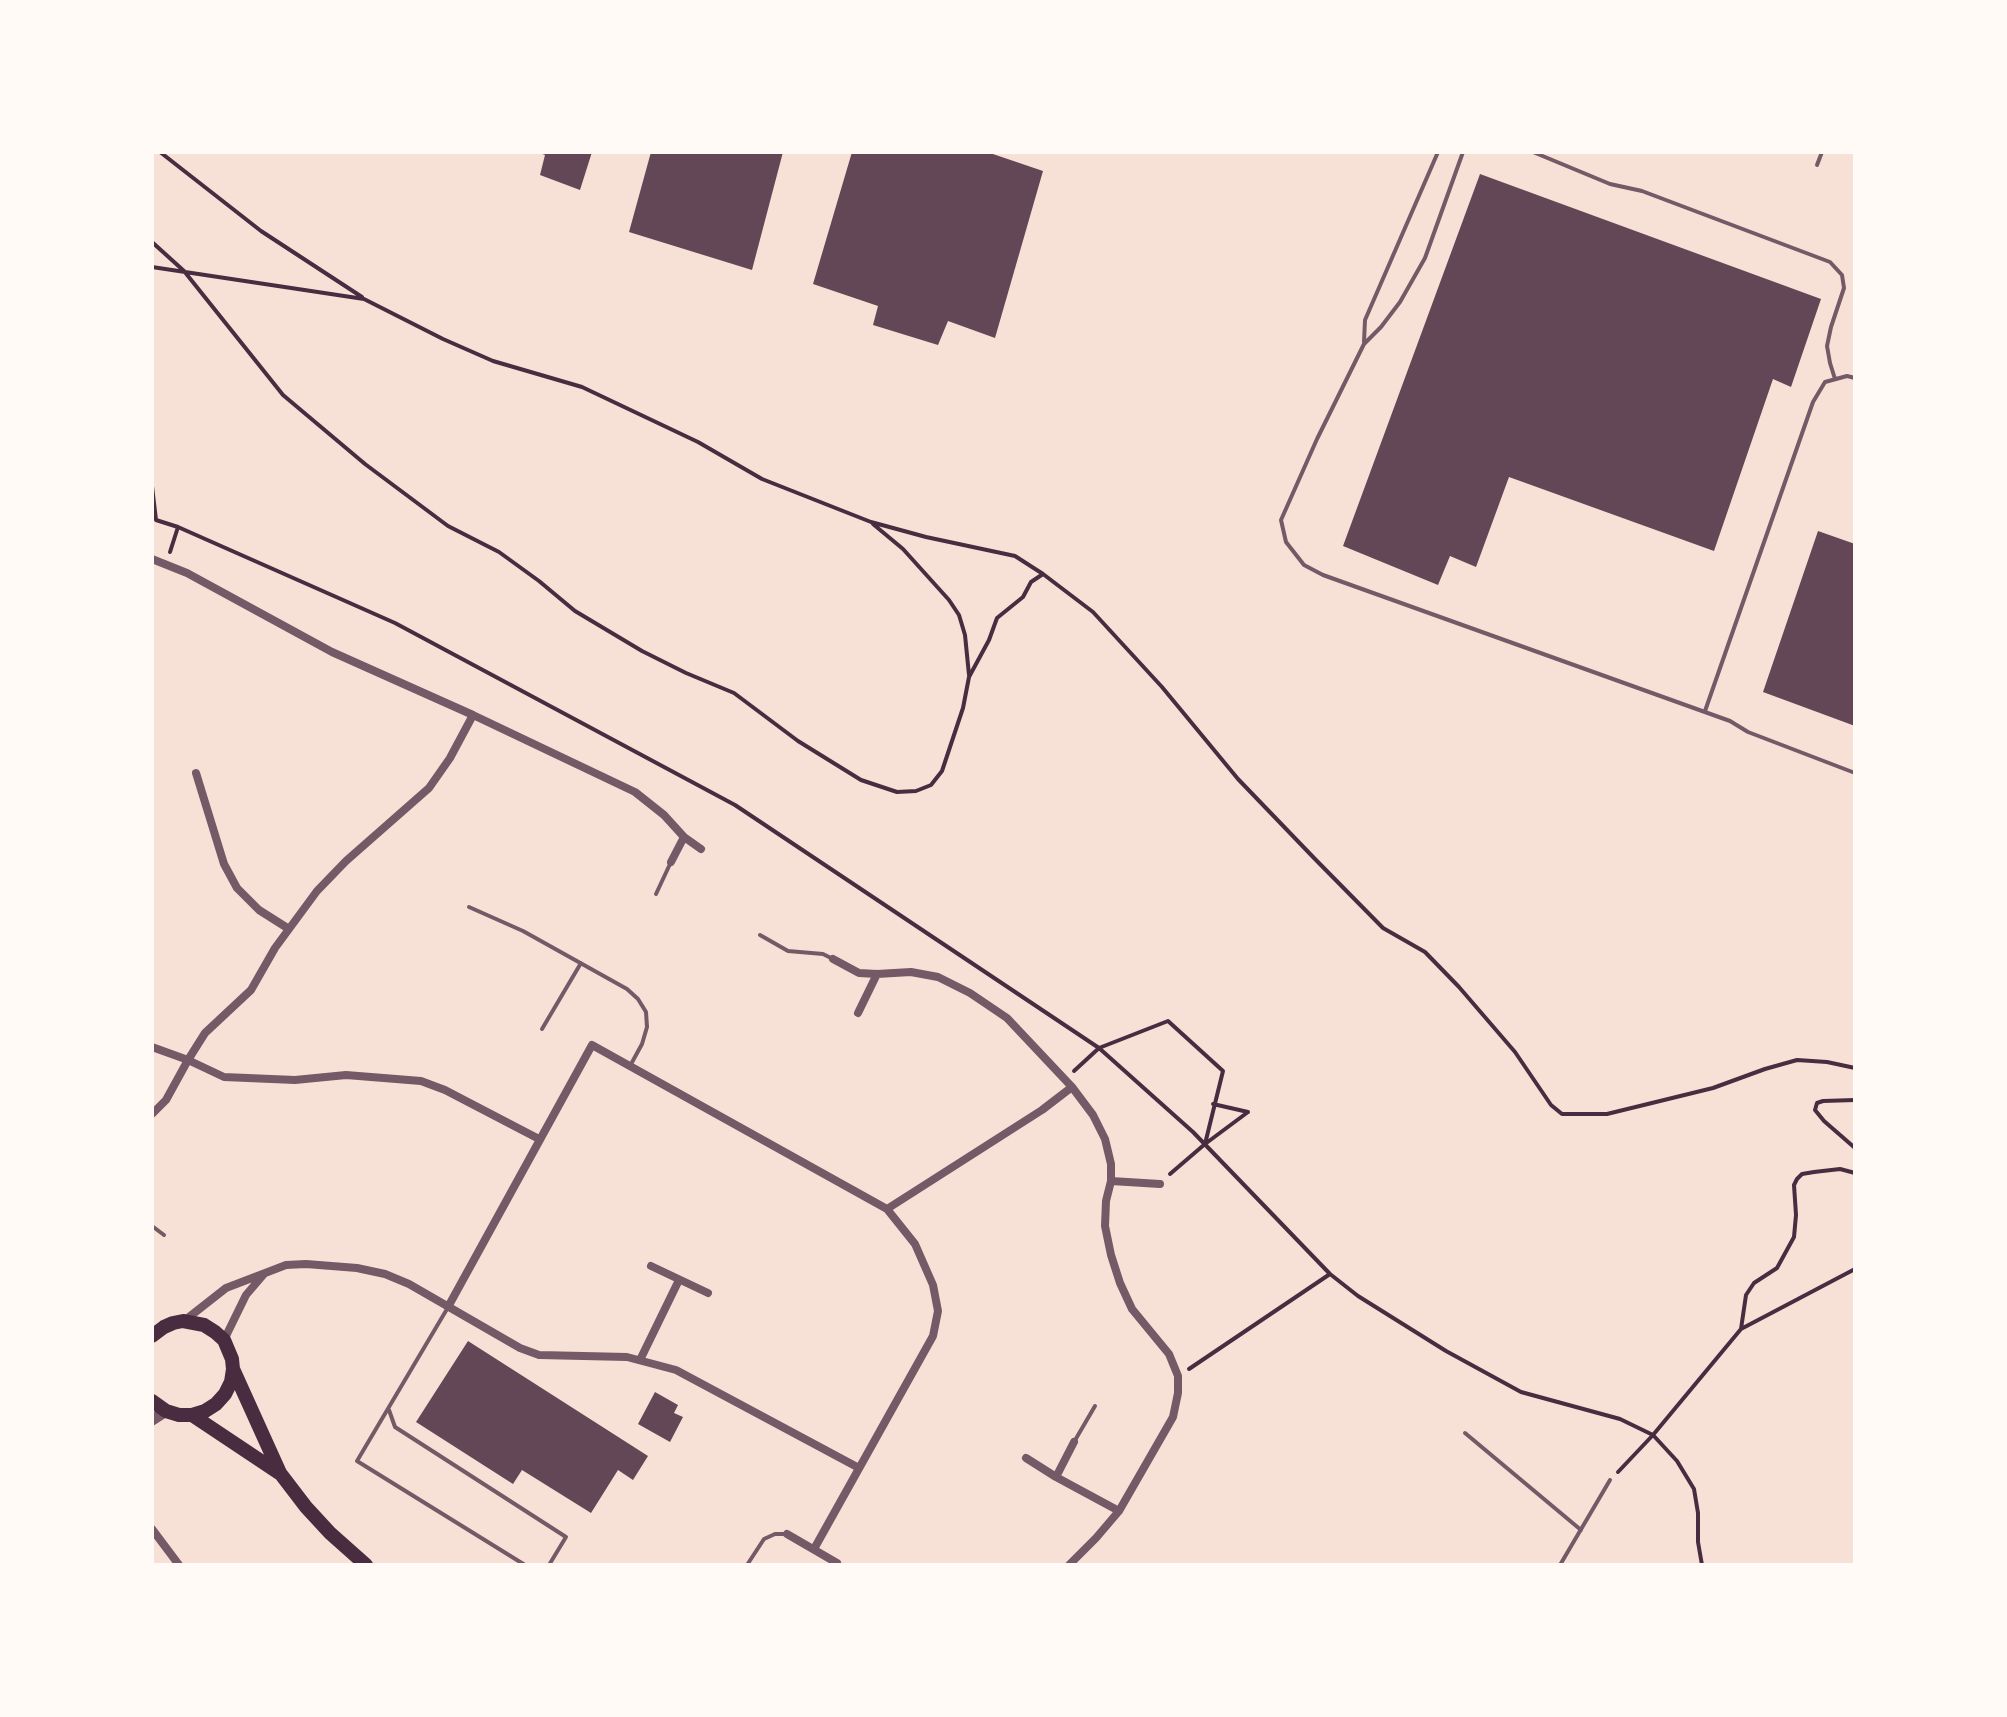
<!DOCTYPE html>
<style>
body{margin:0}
#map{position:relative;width:2007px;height:1717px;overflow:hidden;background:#f7e1d7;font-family:"Roboto Condensed",sans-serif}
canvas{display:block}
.frame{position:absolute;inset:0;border:154px solid #fffaf5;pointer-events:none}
</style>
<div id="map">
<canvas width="2007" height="1717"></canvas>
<div class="frame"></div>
</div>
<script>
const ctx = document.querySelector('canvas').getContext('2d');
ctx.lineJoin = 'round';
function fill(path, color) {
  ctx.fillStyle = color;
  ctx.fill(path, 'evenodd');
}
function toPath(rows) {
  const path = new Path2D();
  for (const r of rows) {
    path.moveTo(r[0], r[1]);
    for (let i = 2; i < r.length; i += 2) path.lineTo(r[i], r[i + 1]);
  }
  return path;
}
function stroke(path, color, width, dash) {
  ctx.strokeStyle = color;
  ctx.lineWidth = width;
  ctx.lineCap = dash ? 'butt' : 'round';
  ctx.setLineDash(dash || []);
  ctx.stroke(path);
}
const building = toPath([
 [537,152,592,152,580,190,540,175,545,155],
 [651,152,783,152,752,270,629,232],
 [852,152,987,152,1043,171,995,338,948,321,938,345,873,325,878,306,813,284],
 [1480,174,1821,299,1791,387,1773,379,1714,551,1509,477,1476,567,1450,556,1438,585,1343,546],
 [1818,531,1855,544,1855,726,1763,692],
 [468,1341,648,1456,633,1480,618,1470,591,1513,522,1470,513,1484,416,1422],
 [655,1392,678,1405,674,1413,683,1417,670,1442,638,1424]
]);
const path = toPath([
 [160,152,261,231,362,297],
 [152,242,184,271,283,395,365,464,448,526,499,552,539,581,575,611,642,651,686,673,734,693,798,741,861,780,897,792,916,791,931,785,942,771,963,708,969,677,989,640,997,618,1023,597,1031,582,1043,574],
 [152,267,364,299,443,339,493,361,582,387,698,442,762,479,871,522,926,537,1015,556,1043,574,1093,612,1162,687,1238,779,1314,858,1383,928,1425,952,1459,987,1515,1052,1551,1105,1562,1114,1607,1114,1713,1088,1765,1069,1797,1060,1827,1062,1855,1068],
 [152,486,156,520,178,527,395,623,735,805,1099,1048,1193,1132,1330,1274,1358,1296,1446,1351,1521,1392,1620,1419,1653,1435,1677,1461,1694,1489,1698,1513,1698,1542,1702,1565],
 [873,524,903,549,949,600,959,615,965,635,969,675],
 [170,552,178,527],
 [1074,1071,1099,1048,1168,1021,1223,1071,1205,1144],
 [1855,1100,1823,1101,1817,1103,1815,1110,1824,1121,1855,1148],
 [1213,1104,1248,1112],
 [1170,1174,1205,1144,1248,1112],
 [1741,1329,1746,1295,1754,1283,1777,1268,1794,1237,1796,1215,1794,1185,1797,1179,1802,1174,1814,1172,1840,1169,1855,1173],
 [1189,1369,1330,1274],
 [1618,1472,1653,1435,1741,1329,1855,1269]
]);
const service = toPath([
 [1463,152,1425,258,1400,302,1381,327,1364,344,1317,439,1281,520,1286,542,1304,565,1323,575,1730,721,1748,732,1855,773],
 [1533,152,1610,184,1642,191,1830,262,1842,275,1844,288,1831,327,1827,346,1830,363,1835,379],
 [1817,165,1822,152],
 [1364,342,1365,320,1438,152],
 [1705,711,1813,402,1825,382,1847,376,1855,378],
 [656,894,670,864],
 [469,907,523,931,627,989,638,999,646,1012,647,1027,642,1044,630,1066],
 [760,935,788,951,823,954,833,959],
 [542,1029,581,963],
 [152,1226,164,1235],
 [447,1309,357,1461,525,1565],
 [389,1410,395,1427,566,1537,549,1565],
 [1465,1433,1581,1530],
 [1074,1442,1095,1406],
 [747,1565,764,1539,775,1534,785,1534],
 [1560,1565,1610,1480]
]);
const minor = toPath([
 [152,559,187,573,332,652,473,715,635,792,664,815,684,837,671,862],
 [196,773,224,864,237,888,259,910,289,929],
 [684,837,701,849],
 [833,959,859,973,877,974,911,972,938,977,970,993,1007,1018,1072,1087],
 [858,1013,877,974],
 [152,1047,188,1060,224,1077,295,1080,346,1075,421,1081,445,1090,539,1139],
 [152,1114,166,1100,188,1060,205,1033,251,990,275,948,317,891,346,861,429,788,450,758,473,715],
 [1111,1181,1160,1184],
 [887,1209,1042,1110,1072,1087,1093,1115,1105,1139,1111,1164,1111,1181,1106,1201,1105,1226,1111,1255,1120,1283,1132,1309,1169,1354,1178,1376,1178,1393,1173,1417,1119,1511,1096,1538,1069,1565],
 [651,1266,708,1293],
 [448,1307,592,1045,887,1209,915,1244,933,1285,938,1311,933,1336,814,1549],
 [184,1321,226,1288,286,1265,306,1264,357,1268,385,1274,409,1284,520,1348,539,1355,627,1357,676,1370,859,1468],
 [224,1340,246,1295,264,1274],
 [640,1360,679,1280],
 [1026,1458,1056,1477,1119,1511],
 [1056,1477,1074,1442],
 [152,1529,179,1565],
 [787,1534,837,1563]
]);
const tertiary = toPath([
 [152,1420,166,1411]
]);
const primary = toPath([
 [152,1336,164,1327,173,1323,183,1321,204,1325,215,1332,224,1340,232,1359,233,1369,231,1382,225,1394,216,1404,205,1411,192,1415,179,1415,166,1411,152,1401],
 [233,1369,280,1473,306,1507,330,1533,366,1565],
 [192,1415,279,1473]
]);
fill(building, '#644757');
stroke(path, '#4a2c40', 4);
stroke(service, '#755966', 4);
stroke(minor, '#755966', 8);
stroke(tertiary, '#755966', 11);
stroke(primary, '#4a2c40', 14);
</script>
